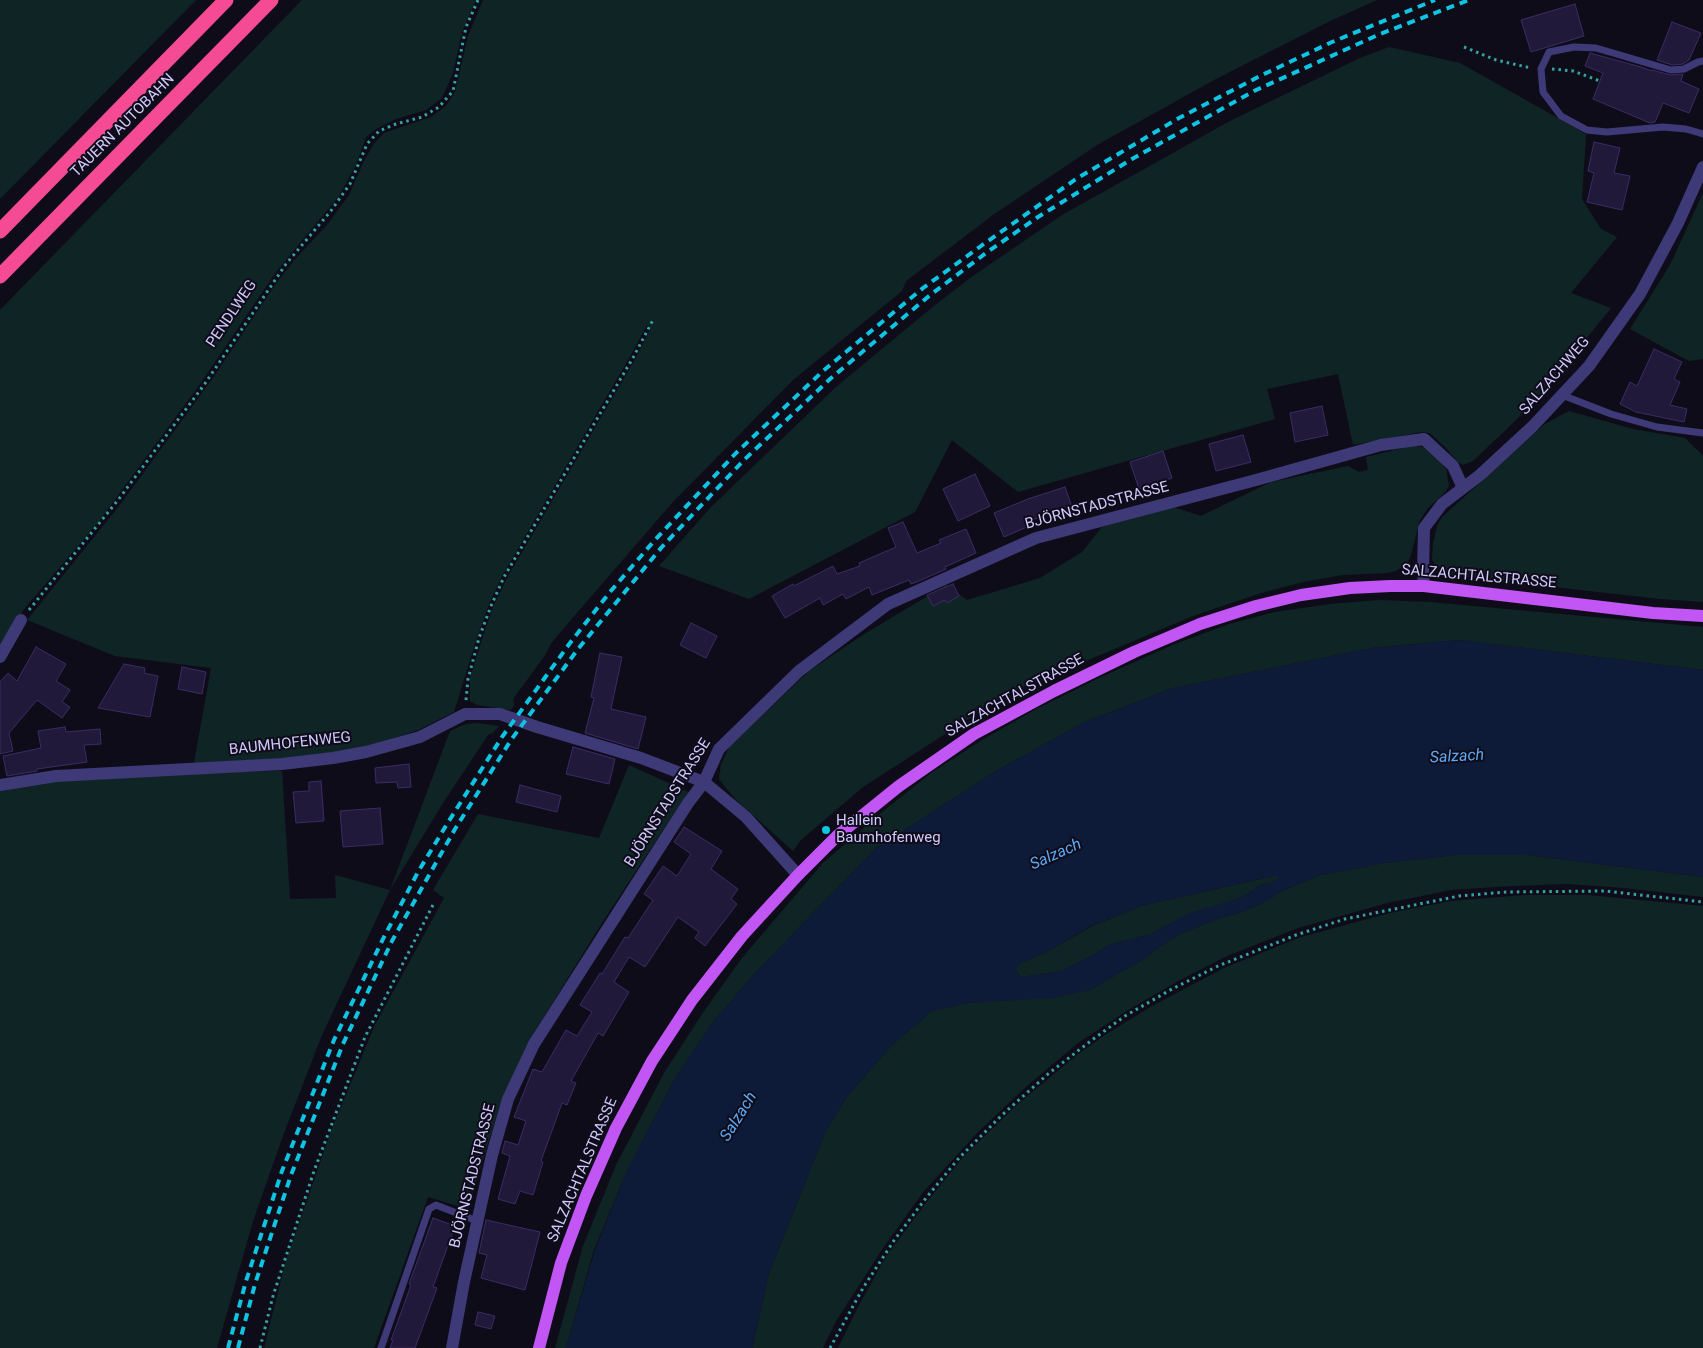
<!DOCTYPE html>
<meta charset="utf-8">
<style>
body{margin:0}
canvas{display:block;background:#0f0c1a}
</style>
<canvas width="1703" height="1348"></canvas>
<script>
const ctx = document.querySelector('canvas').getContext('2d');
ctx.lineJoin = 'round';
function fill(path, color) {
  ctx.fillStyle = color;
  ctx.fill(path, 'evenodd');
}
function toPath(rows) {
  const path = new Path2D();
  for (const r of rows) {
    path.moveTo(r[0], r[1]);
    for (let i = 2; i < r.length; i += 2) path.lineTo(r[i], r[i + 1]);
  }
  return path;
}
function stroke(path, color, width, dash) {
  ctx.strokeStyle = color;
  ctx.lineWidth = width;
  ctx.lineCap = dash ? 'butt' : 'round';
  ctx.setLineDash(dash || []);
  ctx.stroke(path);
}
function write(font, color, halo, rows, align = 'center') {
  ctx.font = font + ' Roboto,sans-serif';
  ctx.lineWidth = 4;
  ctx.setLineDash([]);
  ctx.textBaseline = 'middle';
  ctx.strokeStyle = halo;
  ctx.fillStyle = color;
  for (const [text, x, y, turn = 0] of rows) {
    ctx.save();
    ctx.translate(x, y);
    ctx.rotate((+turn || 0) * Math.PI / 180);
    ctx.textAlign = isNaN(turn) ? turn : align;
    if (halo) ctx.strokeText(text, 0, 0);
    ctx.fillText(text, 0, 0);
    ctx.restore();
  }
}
const green = toPath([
 [0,0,196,0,0,199],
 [302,0,476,0,462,32,453,73,442,98,426,110,396,119,376,129,366,137,356,165,339,196,276,272,198,387,96,525,24,609,0,649,0,310],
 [483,0,1377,0,1328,22,1216,79,1097,145,993,215,906,281,902,291,793,380,671,504,557,636,550,645,546,654,513,699,514,705,511,710,477,705,470,701,470,678,482,639,493,607,507,578,637,356,651,328,647,325,632,353,502,576,489,604,474,647,454,712,418,730,362,749,304,757,194,763,211,668,115,656,27,620,120,505,213,378,277,282,297,257,327,225,349,195,364,161,373,145,384,133,431,117,446,106,455,92,468,36],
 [1389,47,1460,63,1586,134,1582,199,1601,229,1617,237,1571,293,1611,308,1561,370,1517,419,1473,461,1463,465,1458,462,1445,447,1430,433,1421,432,1353,445,1338,374,1267,389,1275,419,1018,492,952,440,915,512,749,599,659,566,711,507,836,387,935,305,973,276,1062,215,1230,121,1360,58],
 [1703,193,1703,359,1689,361,1630,329,1670,265],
 [1569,411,1633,429,1685,438,1703,456,1703,602,1660,599,1457,576,1444,573,1436,567,1432,559,1433,544,1437,526,1442,517,1545,424],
 [1412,446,1423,447,1430,450,1446,469,1449,485,1446,491,1428,508,1420,520,1410,558,1405,565,1396,571,1386,573,1342,575,1303,582,1261,593,1193,616,1007,694,863,787,801,840,793,851,735,799,719,779,721,764,729,747,809,671,866,633,946,585,967,600,1040,578,1082,552,1102,527,1173,507,1201,516,1271,482,1348,466,1359,472,1368,470,1366,457],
 [1379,600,1430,602,1703,627,1703,670,1459,640,1372,648,1173,688,1085,722,1001,768,876,848,756,972,713,1022,674,1080,627,1171,594,1250,566,1348,555,1348,583,1246,616,1165,664,1073,702,1014,742,958,823,863,882,812,931,773,982,740,1038,708,1101,677,1175,644,1229,624,1275,612,1330,604],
 [478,723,499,726,493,733,488,735,443,803,390,890,322,1035,284,1133,253,1221,217,1348,0,1348,0,791,63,779,143,773,282,771,290,899,336,898,335,875,390,890,450,731,466,724],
 [629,765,688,792,600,926,529,1041,499,1108,468,1209,428,1197,374,1348,264,1348,285,1264,331,1131,375,1025,444,898,433,890,478,814,599,838],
 [1456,855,1526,855,1703,877,1703,897,1624,888,1568,884,1511,886,1451,890,1387,903,1298,928,1227,956,1180,980,1128,1010,1078,1043,1028,1085,978,1132,924,1191,883,1248,836,1321,823,1348,752,1348,769,1273,826,1130,848,1095,893,1044,932,1011,968,1003,1021,999,1090,990,1145,958,1162,945,1182,933,1219,918,1239,913,1261,904,1284,890,1320,875,1384,863],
 [1279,875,1277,880,1271,883,1260,885,1243,897,1170,924,1151,934,1109,945,1097,953,1061,971,1022,977,1018,974,1016,970,1017,965,1050,950,1092,926,1141,906,1273,876],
 [1525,895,1588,895,1703,906,1703,1348,838,1348,859,1305,887,1255,926,1203,964,1156,1019,1103,1077,1055,1105,1035,1152,1006,1224,968,1301,937,1390,913,1451,901]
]);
const water = toPath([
 [1459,640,1703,670,1703,877,1526,855,1456,855,1384,863,1320,875,1284,890,1261,904,1239,913,1219,918,1182,933,1162,945,1145,958,1090,990,1054,998,968,1003,932,1011,893,1044,848,1095,826,1130,769,1273,752,1348,566,1348,595,1250,627,1171,674,1080,713,1022,756,972,876,848,1001,768,1085,722,1173,688,1372,648],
 [1273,876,1279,876,1277,880,1270,883,1260,885,1243,897,1190,913,1151,934,1109,945,1097,953,1061,971,1022,977,1018,974,1016,970,1017,965,1050,950,1091,926,1141,906]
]);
const building = toPath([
 [1575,4,1584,36,1531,52,1521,20,1575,4],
 [1672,22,1701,33,1689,60,1683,64,1672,65,1657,60,1672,22],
 [1590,53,1641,67,1652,71,1652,70,1671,75,1683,74,1681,81,1699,89,1689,113,1663,103,1655,122,1650,123,1593,99,1603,73,1585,66,1590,53],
 [1594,142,1620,148,1614,173,1630,176,1622,210,1587,202,1594,173,1588,171,1594,142],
 [1654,349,1682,362,1674,379,1680,382,1670,405,1687,409,1684,422,1636,412,1620,404,1630,382,1637,386,1654,349],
 [1322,406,1328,435,1295,442,1290,413,1322,406],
 [1243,435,1251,462,1216,471,1209,444,1243,435],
 [1163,451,1172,478,1139,489,1130,462,1163,451],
 [975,474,990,506,958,521,943,489,975,474],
 [1065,487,1072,507,1025,522,1027,527,1004,537,994,513,1028,499,1065,487],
 [903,522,917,553,941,543,939,540,966,529,976,553,945,567,946,569,919,581,911,584,909,580,872,595,869,587,846,599,843,594,823,605,820,598,785,618,772,596,793,584,794,586,833,566,837,574,860,566,859,563,896,547,888,528,903,522],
 [953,584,959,596,947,603,945,600,933,606,927,595,953,584],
 [691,623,717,636,706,658,680,645,691,623],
 [36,647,66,664,56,681,70,690,62,702,70,707,62,718,37,700,9,733,13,751,0,754,0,682,8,673,17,681,36,647],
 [600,653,622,657,611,709,646,717,638,749,585,733,594,698,591,697,600,653],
 [124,664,145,668,144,673,158,676,150,717,98,708,124,664],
 [182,667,206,672,202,694,178,689,182,667],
 [65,727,66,732,100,729,101,744,84,745,87,762,37,769,37,771,7,776,3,756,41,748,38,731,65,727],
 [573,747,615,759,609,784,566,774,573,747],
 [409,764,411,787,398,788,397,782,376,783,375,768,409,764],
 [321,781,324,821,296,823,293,792,309,791,309,782,321,781],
 [520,785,561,796,557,812,516,802,520,785],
 [380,808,383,844,343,847,340,811,380,808],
 [684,827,722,851,711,869,738,889,731,899,737,904,705,946,695,938,699,932,678,917,645,967,629,957,614,982,629,992,603,1036,598,1033,571,1081,576,1083,567,1105,562,1103,541,1161,543,1162,533,1195,520,1191,515,1204,498,1199,510,1156,502,1153,505,1141,518,1145,526,1121,514,1117,533,1069,542,1072,566,1030,577,1036,592,1012,580,1005,600,973,602,974,625,937,628,938,653,900,644,894,663,866,677,876,691,854,674,842,684,827],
 [433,1218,455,1226,433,1287,437,1288,415,1348,390,1348,393,1340,391,1340,411,1285,409,1284,433,1218],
 [486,1220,540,1232,525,1290,481,1278,487,1255,479,1253,486,1220],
 [478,1312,495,1316,491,1329,475,1325,478,1312]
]);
const path = toPath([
 [1464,47,1496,60,1531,68],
 [1552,69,1573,71,1600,81],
 [29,610,118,500,204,385,286,264,330,212,350,184,367,144,379,131,396,124,422,117,439,107,453,91,466,27,478,0],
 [466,700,468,679,479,638,491,606,504,577,634,356,653,320],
 [260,1348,273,1296,314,1171,365,1037,434,903],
 [830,1348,863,1288,895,1239,926,1198,959,1158,1002,1115,1048,1074,1092,1040,1125,1016,1172,989,1218,966,1296,935,1345,919,1459,896,1506,892,1605,891,1703,902]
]);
const service = toPath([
 [1703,61,1698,62,1684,69,1671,70,1596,48,1574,47,1549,52,1541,69,1543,92,1561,116,1587,130,1607,132,1663,127,1686,129,1703,134],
 [1562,395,1611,414,1657,427,1703,433],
 [381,1348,429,1209,436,1205,477,1221]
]);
const minor = toPath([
 [1424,586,1423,574,1424,528,1442,504,1480,475,1532,427,1589,366,1640,294,1678,223,1703,167],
 [0,657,21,620],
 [0,785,56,776,282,764,333,758,366,752,420,737,465,714,500,714,537,727,641,758,704,782,746,817,798,875],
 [452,1348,464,1282,492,1155,508,1099,534,1044,688,803,704,782,719,749,799,671,888,604,1036,538,1256,480,1381,445,1424,439,1453,466,1463,488]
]);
const primary = toPath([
 [539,1348,561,1263,586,1196,616,1128,652,1061,692,1000,742,936,798,875,837,836,899,786,974,734,1054,691,1134,652,1200,624,1256,606,1301,595,1350,588,1390,586,1424,586,1653,613,1703,616]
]);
const motorway = toPath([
 [0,231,226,0],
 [0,276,271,0]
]);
const rail = toPath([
 [228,1348,246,1281,282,1171,334,1040,384,937,418,872,447,824,502,737,570,643,610,592,654,541,736,453,823,371,923,288,981,246,1076,179,1179,118,1260,76,1332,42,1435,0],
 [238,1348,255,1284,291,1175,343,1044,392,941,455,829,511,740,578,649,661,548,744,460,830,379,929,296,986,253,1038,217,1132,159,1254,91,1380,34,1469,0]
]);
const markers = [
 [826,830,5,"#0dc4e3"]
];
const streetNames = [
 ["TAUERN AUTOBAHN",123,126,-45],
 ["PENDLWEG",232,314,-56],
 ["SALZACHWEG",1555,376,-49],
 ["BJÖRNSTADSTRASSE",1097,506,-15],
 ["SALZACHTALSTRASSE",1479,577,5],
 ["SALZACHTALSTRASSE",1015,696,-29],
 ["BAUMHOFENWEG",290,744,-6],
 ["BJÖRNSTADSTRASSE",668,803,-58],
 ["SALZACHTALSTRASSE",583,1170,-67],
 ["BJÖRNSTADSTRASSE",473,1176,-76]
];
const poiNames = [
 ["Hallein",836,821],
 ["Baumhofenweg",836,838]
];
const waterNames = [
 ["Salzach",1457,757,-3],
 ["Salzach",1056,855,-24],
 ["Salzach",739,1117,-58]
];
fill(green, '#0f2424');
fill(water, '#0d1b38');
fill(building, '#21193a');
stroke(building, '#3a2c65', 1);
stroke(path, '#33a5a3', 3, [2.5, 4]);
stroke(service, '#3e3977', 7);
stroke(minor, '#3e3977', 12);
stroke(primary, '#c156f5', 12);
stroke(motorway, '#f44b94', 15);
stroke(rail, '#0dc4e3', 4, [8, 6]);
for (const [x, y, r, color] of markers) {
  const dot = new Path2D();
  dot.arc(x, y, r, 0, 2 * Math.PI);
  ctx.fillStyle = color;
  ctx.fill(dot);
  stroke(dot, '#0f0c1a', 2);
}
write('15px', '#d1c8fc', '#0f0c1a', streetNames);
write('15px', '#d1c8fc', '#0f0c1a', poiNames, 'left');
write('italic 16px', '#5da8f5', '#0f0c1a', waterNames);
</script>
